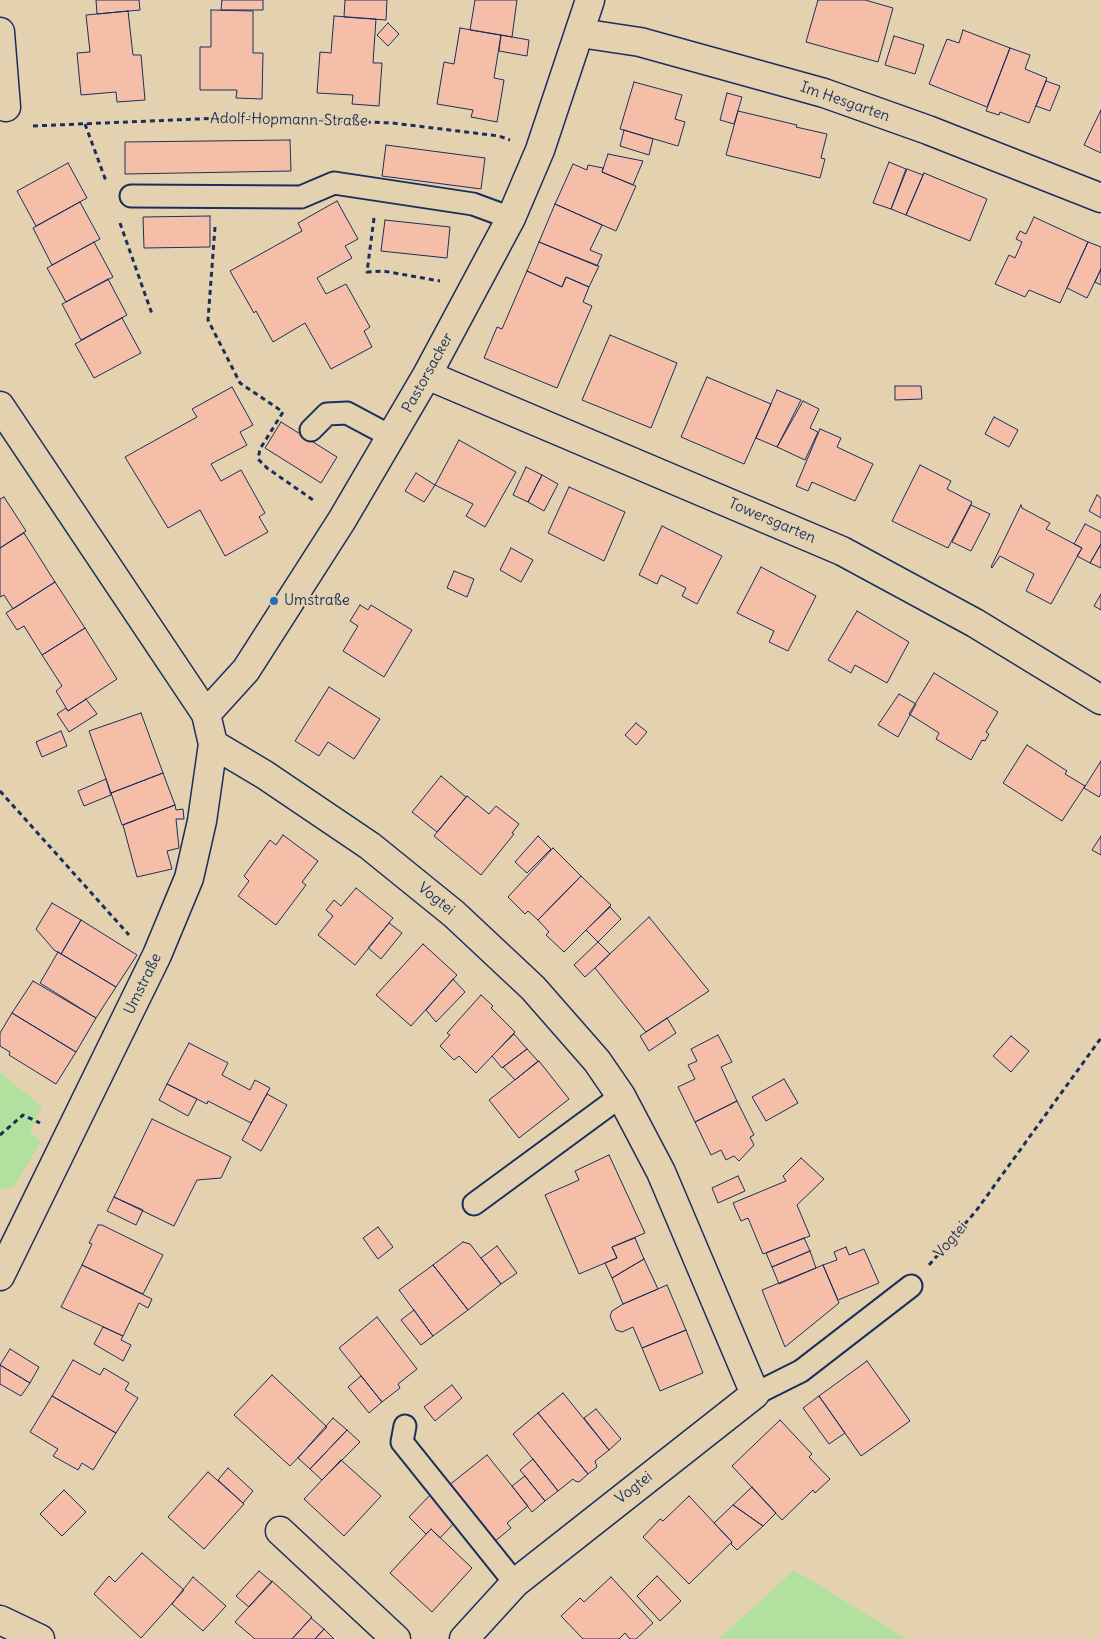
<!DOCTYPE html>
<meta charset="utf-8">
<style>
body{margin:0}
canvas{display:block;background:#e4d1af}
</style>
<canvas width="1101" height="1639"></canvas>
<script>
const ctx = document.querySelector('canvas').getContext('2d');
ctx.lineJoin = 'round';
function fill(path, color) {
  ctx.fillStyle = color;
  ctx.fill(path, 'evenodd');
}
function toPath(rows) {
  const path = new Path2D();
  for (const r of rows) {
    path.moveTo(r[0], r[1]);
    for (let i = 2; i < r.length; i += 2) path.lineTo(r[i], r[i + 1]);
  }
  return path;
}
function stroke(path, color, width, dash) {
  ctx.strokeStyle = color;
  ctx.lineWidth = width;
  ctx.lineCap = dash ? 'butt' : 'round';
  ctx.setLineDash(dash || []);
  ctx.stroke(path);
}
function write(font, color, halo, rows, align = 'center') {
  ctx.font = font + ' Delius,sans-serif';
  ctx.lineWidth = 4;
  ctx.setLineDash([]);
  ctx.textBaseline = 'middle';
  ctx.strokeStyle = halo;
  ctx.fillStyle = color;
  for (const [text, x, y, turn = 0] of rows) {
    ctx.save();
    ctx.translate(x, y);
    ctx.rotate((+turn || 0) * Math.PI / 180);
    ctx.textAlign = isNaN(turn) ? turn : align;
    if (halo) ctx.strokeText(text, 0, 0);
    ctx.fillText(text, 0, 0);
    ctx.restore();
  }
}
const green = toPath([
 [0,1072,42,1107,30,1131,41,1142,13,1188,0,1189],
 [794,1570,907,1639,719,1639]
]);
const building = toPath([
 [96,0,139,0,140,10,97,14,96,0],
 [222,0,263,0,263,10,221,10,222,0],
 [345,0,387,0,386,20,344,17,345,0],
 [475,0,517,0,512,37,470,30,475,0],
 [818,0,865,0,893,8,878,62,806,42,818,0],
 [211,10,253,11,253,53,263,53,262,99,236,98,237,90,200,90,200,47,211,47,211,10],
 [128,11,133,55,141,55,145,100,117,102,116,92,81,95,77,53,90,52,86,15,128,11],
 [334,16,376,19,373,63,382,63,379,106,352,104,353,95,317,93,320,52,331,53,334,16],
 [388,23,399,34,388,46,377,35,388,23],
 [460,28,501,35,494,78,504,80,497,122,471,117,473,110,437,104,444,62,454,64,460,28],
 [963,30,1010,48,987,107,929,84,947,39,959,43,963,30],
 [501,35,529,40,527,56,499,51,501,35],
 [894,36,924,45,915,74,885,65,894,36],
 [1010,48,1030,55,1025,69,1047,78,1029,123,1000,112,999,115,986,111,1010,48],
 [1046,81,1060,86,1050,111,1036,106,1046,81],
 [634,82,682,95,675,119,685,122,678,146,620,129,634,82],
 [727,93,742,97,734,124,720,120,727,93],
 [1101,110,1101,153,1084,145,1101,110],
 [738,111,797,125,796,127,827,134,821,158,825,159,820,178,726,155,738,111],
 [624,130,653,139,649,155,620,146,624,130],
 [290,140,291,171,125,174,125,142,290,140],
 [386,145,485,158,481,189,382,176,386,145],
 [608,154,643,161,633,185,602,172,608,154],
 [889,162,906,169,891,209,873,203,889,162],
 [68,163,87,198,36,226,17,191,68,163],
 [573,164,587,170,588,165,603,168,602,172,636,186,616,231,555,204,573,164],
 [907,169,923,175,906,215,891,209,907,169],
 [924,173,987,199,970,241,906,215,924,173],
 [337,201,358,239,345,246,352,258,317,278,326,294,346,284,370,327,364,331,372,347,331,369,305,323,273,342,256,311,254,313,230,271,302,231,298,223,337,201],
 [80,202,100,239,52,265,33,228,80,202],
 [555,204,602,225,590,250,602,255,597,266,539,242,555,204],
 [210,216,210,247,144,248,143,217,210,216],
 [1034,217,1088,242,1060,303,1029,290,1025,297,995,284,1009,255,1015,258,1022,242,1016,239,1020,231,1026,234,1034,217],
 [385,220,450,227,447,258,381,251,385,220],
 [94,242,113,277,66,302,47,268,94,242],
 [539,242,599,266,589,287,566,277,562,287,527,271,539,242],
 [1088,242,1101,247,1101,269,1087,298,1067,288,1088,242],
 [1101,269,1101,285,1095,282,1101,269],
 [527,271,562,287,566,277,589,287,583,302,592,306,557,388,484,358,497,327,502,329,527,271],
 [108,279,127,315,81,340,62,304,108,279],
 [122,318,141,353,94,378,75,344,122,318],
 [610,335,677,363,651,428,582,400,610,335],
 [707,377,771,404,744,464,681,437,707,377],
 [895,386,921,386,922,399,895,400,895,386],
 [232,387,253,425,240,432,247,445,211,464,221,481,241,470,265,513,259,517,268,532,225,556,200,510,168,528,125,457,197,417,192,409,232,387],
 [777,390,801,400,777,447,756,438,777,390],
 [803,401,819,409,810,428,818,432,805,460,777,447,803,401],
 [994,417,1018,430,1009,447,985,434,994,417],
 [281,422,337,457,321,483,265,448,281,422],
 [820,429,841,438,837,447,873,464,855,501,812,482,808,491,796,486,820,429],
 [459,440,516,472,485,527,466,516,473,504,435,485,459,440],
 [920,465,951,481,947,489,972,502,948,548,892,521,920,465],
 [526,467,542,475,528,502,513,495,526,467],
 [416,473,435,485,424,502,405,491,416,473],
 [542,475,558,484,544,511,528,502,542,475],
 [569,487,625,512,604,561,548,533,569,487],
 [1097,495,1101,498,1101,518,1089,511,1097,495],
 [4,497,26,531,0,548,0,499,4,497],
 [971,505,990,514,971,551,952,542,971,505],
 [1021,505,1022,508,1050,523,1046,529,1082,548,1051,604,1026,591,1034,574,1000,556,992,568,991,567,1021,505],
 [1085,524,1101,532,1101,544,1090,563,1077,556,1082,548,1074,544,1085,524],
 [662,526,722,556,697,604,682,596,686,588,661,575,657,584,639,575,662,526],
 [24,533,55,582,13,609,4,595,0,597,0,548,24,533],
 [1101,544,1101,568,1090,563,1101,544],
 [511,548,533,560,521,582,500,570,511,548],
 [761,567,816,596,788,651,769,642,774,631,737,613,761,567],
 [454,571,474,579,467,597,447,588,454,571],
 [55,582,85,628,42,655,24,626,17,630,6,613,55,582],
 [1101,594,1101,610,1094,606,1101,594],
 [360,605,368,610,371,605,412,630,384,677,343,651,358,626,350,621,360,605],
 [857,611,909,642,887,683,855,665,851,673,828,660,857,611],
 [85,628,117,679,68,711,56,691,62,686,42,655,85,628],
 [934,673,998,712,986,732,989,734,985,741,982,740,971,760,936,739,939,733,909,714,934,673],
 [329,687,380,719,354,759,328,742,319,756,295,741,329,687],
 [899,694,916,704,898,737,878,725,899,694],
 [86,699,97,714,69,732,57,714,66,708,68,711,86,699],
 [141,713,163,773,111,793,89,731,141,713],
 [636,723,647,732,636,745,625,735,636,723],
 [61,731,67,746,42,757,36,742,61,731],
 [1027,745,1067,771,1065,774,1085,786,1062,821,1003,783,1027,745],
 [1101,761,1101,793,1099,797,1084,788,1101,761],
 [163,773,175,805,122,825,111,793,163,773],
 [441,776,466,797,437,832,412,812,441,776],
 [106,779,111,795,84,806,78,791,106,779],
 [467,796,489,814,496,806,519,824,512,833,514,834,481,875,434,836,467,796],
 [175,805,176,810,183,809,184,819,176,819,179,848,167,851,172,869,137,877,123,825,175,805],
 [283,835,318,861,302,882,306,885,276,925,238,896,249,881,244,876,270,840,276,845,283,835],
 [538,836,551,849,527,873,515,862,538,836],
 [1101,836,1101,855,1092,850,1101,836],
 [553,848,581,876,538,920,528,911,525,914,508,897,553,848],
 [581,876,611,905,564,952,546,935,549,932,538,920,581,876],
 [356,888,393,918,355,965,318,935,333,916,326,910,334,900,341,906,356,888],
 [52,903,81,920,61,954,54,950,36,929,52,903],
 [610,907,621,919,598,942,586,930,610,907],
 [649,917,709,991,646,1032,595,968,649,917],
 [81,920,137,955,116,987,61,954,81,920],
 [389,923,402,933,381,959,368,948,389,923],
 [598,942,610,954,585,977,574,965,598,942],
 [423,944,457,975,411,1026,376,995,423,944],
 [58,952,116,987,96,1018,40,983,58,952],
 [453,979,465,992,436,1022,426,1010,453,979],
 [33,981,96,1018,76,1052,12,1013,33,981],
 [481,995,493,1006,491,1008,515,1032,476,1073,459,1056,454,1060,440,1046,450,1035,447,1033,481,995],
 [12,1013,76,1052,56,1084,9,1055,10,1052,0,1046,0,1033,12,1013],
 [667,1018,676,1033,649,1051,640,1036,667,1018],
 [514,1034,527,1049,502,1068,492,1056,514,1034],
 [718,1035,732,1062,721,1067,737,1101,695,1122,678,1087,695,1079,688,1065,697,1061,691,1049,718,1035],
 [1011,1036,1029,1051,1011,1072,993,1056,1011,1036],
 [189,1043,228,1063,222,1075,250,1090,255,1080,270,1088,251,1123,208,1101,207,1104,167,1084,189,1043],
 [527,1049,538,1061,515,1080,503,1067,527,1049],
 [539,1061,569,1099,519,1138,489,1100,539,1061],
 [784,1079,798,1103,766,1121,752,1097,784,1079],
 [167,1084,197,1099,188,1116,159,1100,167,1084],
 [267,1094,287,1105,261,1151,242,1140,267,1094],
 [737,1101,754,1135,750,1137,754,1145,739,1161,734,1156,726,1160,721,1150,711,1155,695,1122,737,1101],
 [152,1119,231,1157,221,1178,197,1180,174,1226,114,1197,152,1119],
 [609,1155,645,1233,612,1247,617,1258,579,1274,545,1195,579,1180,575,1171,609,1155],
 [801,1158,824,1179,797,1205,810,1236,763,1254,748,1218,741,1221,733,1203,786,1181,783,1176,801,1158],
 [738,1176,745,1191,718,1203,712,1188,738,1176],
 [114,1197,143,1210,136,1225,107,1211,114,1197],
 [98,1225,102,1225,163,1255,143,1294,82,1265,92,1244,89,1243,98,1225],
 [378,1227,393,1247,378,1259,363,1238,378,1227],
 [635,1238,644,1259,612,1278,605,1263,617,1258,612,1247,635,1238],
 [804,1238,810,1251,772,1267,766,1253,804,1238],
 [463,1242,470,1244,501,1284,468,1310,433,1265,463,1242],
 [497,1246,517,1273,501,1284,481,1258,497,1246],
 [846,1247,849,1255,864,1249,879,1283,838,1300,823,1265,837,1260,834,1252,846,1247],
 [810,1251,816,1268,779,1284,772,1267,810,1251],
 [644,1259,658,1289,623,1304,612,1278,644,1259],
 [82,1265,152,1299,148,1308,139,1303,123,1336,61,1307,82,1265],
 [433,1265,468,1310,433,1336,399,1290,433,1265],
 [823,1265,839,1303,785,1347,762,1290,823,1265],
 [667,1285,686,1330,642,1348,633,1327,622,1332,616,1330,610,1316,612,1311,623,1304,667,1285],
 [414,1310,433,1336,421,1345,401,1320,414,1310],
 [377,1317,417,1369,398,1384,400,1388,382,1402,339,1348,377,1317],
 [103,1327,123,1336,121,1340,131,1345,123,1361,94,1344,103,1327],
 [686,1330,703,1373,660,1391,642,1348,686,1330],
 [10,1349,39,1367,30,1383,0,1365,10,1349],
 [73,1360,100,1375,104,1368,129,1383,125,1390,138,1398,116,1433,52,1396,73,1360],
 [867,1361,910,1421,861,1456,819,1396,867,1361],
 [0,1365,30,1383,21,1396,0,1384,0,1365],
 [272,1375,327,1427,290,1466,234,1415,272,1375],
 [361,1376,382,1402,369,1413,348,1387,361,1376],
 [452,1385,462,1398,435,1421,424,1407,452,1385],
 [563,1393,609,1450,595,1461,597,1467,588,1474,538,1413,563,1393],
 [52,1396,116,1433,93,1470,82,1463,78,1470,53,1456,58,1449,30,1432,52,1396],
 [819,1396,845,1433,829,1444,803,1408,819,1396],
 [596,1409,621,1439,609,1450,584,1418,596,1409],
 [538,1413,588,1474,579,1482,575,1481,573,1479,558,1491,513,1434,538,1413],
 [333,1418,347,1430,310,1469,298,1458,333,1418],
 [780,1420,812,1454,809,1457,830,1479,815,1493,813,1490,782,1520,732,1466,780,1420],
 [347,1430,360,1442,322,1480,310,1469,347,1430],
 [487,1455,528,1506,507,1523,511,1528,494,1542,448,1486,487,1455],
 [533,1459,558,1491,545,1501,520,1470,533,1459],
 [341,1460,381,1496,344,1536,304,1499,341,1460],
 [228,1468,253,1491,243,1503,218,1480,228,1468],
 [208,1472,244,1504,204,1549,168,1517,208,1472],
 [525,1476,545,1501,532,1512,512,1486,525,1476],
 [752,1487,776,1513,763,1526,733,1505,752,1487],
 [64,1490,86,1512,62,1536,40,1514,64,1490],
 [433,1492,456,1521,440,1538,431,1529,426,1534,409,1517,433,1492],
 [689,1496,732,1542,689,1584,643,1537,660,1519,663,1521,689,1496],
 [733,1505,763,1526,737,1550,731,1544,732,1542,714,1523,733,1505],
 [431,1529,472,1568,432,1612,390,1573,431,1529],
 [142,1553,184,1590,141,1638,94,1594,109,1576,115,1582,142,1553],
 [259,1571,272,1582,249,1607,236,1596,259,1571],
 [657,1576,681,1601,660,1621,637,1596,657,1576],
 [193,1577,226,1606,203,1631,172,1604,193,1577],
 [611,1577,653,1623,636,1639,630,1639,625,1633,619,1639,583,1639,561,1616,580,1598,584,1602,611,1577],
 [272,1581,312,1617,292,1639,255,1639,235,1622,272,1581],
 [311,1618,324,1629,315,1639,292,1639,311,1618],
 [324,1629,334,1639,315,1639,324,1629]
]);
const path = toPath([
 [85,124,106,181],
 [33,126,244,117,392,123,499,136,510,140],
 [374,218,367,272,383,271,440,281],
 [120,223,152,314],
 [215,227,208,320,240,383,283,412,260,449,258,459,267,468,316,502],
 [0,791,129,935],
 [0,1135,23,1115,40,1123],
 [929,1265,976,1211,1101,1038]
]);
const service = toPath([
 [131,196,301,197,334,183,473,204,511,218],
 [311,430,327,414,347,413,392,437],
 [474,1204,621,1096],
 [755,1394,801,1371,911,1286],
 [405,1426,402,1442,515,1583]
]);
const minor = toPath([
 [0,32,6,107],
 [580,33,640,42,824,93,928,130,1101,198],
 [427,375,842,551,975,623,1101,700],
 [0,406,206,714,213,744,202,821,189,878,157,955,0,1276],
 [206,714,246,670,342,520,427,375,511,218,540,150,590,0],
 [213,744,265,775,370,846,454,914,533,988,597,1061,621,1096,661,1172,755,1394,515,1583,464,1639],
 [280,1531,396,1639],
 [0,1620,40,1639]
]);
const markers = [
 [274,601,5,"#1f6fb2"]
];
const streetNames = [
 ["Im Hesgarten",845,102,19],
 ["Adolf-Hopmann-Straße",289,120,1],
 ["Pastorsacker",428,373,-61],
 ["Towersgarten",772,521,23],
 ["Vogtei",436,899,39],
 ["Umstraße",143,984,-64],
 ["Vogtei",951,1240,-49],
 ["Vogtei",634,1488,-38]
];
const poiNames = [
 ["Umstraße",284,601]
];
fill(green, '#b2e09f');
fill(building, '#f5bea9');
stroke(building, '#1b2f5e', 1);
stroke(service, '#1b2f5e', 25);
stroke(minor, '#1b2f5e', 31);
stroke(path, '#1b2f5e', 3, [5, 4]);
stroke(service, '#e4d1af', 21);
stroke(minor, '#e4d1af', 28);
for (const [x, y, r, color] of markers) {
  const dot = new Path2D();
  dot.arc(x, y, r, 0, 2 * Math.PI);
  ctx.fillStyle = color;
  ctx.fill(dot);
  stroke(dot, '#e4d1af', 2);
}
write('15px', '#1b2f5e', '#e4d1af', streetNames);
write('15px', '#1b2f5e', '#e4d1af', poiNames, 'left');
</script>
